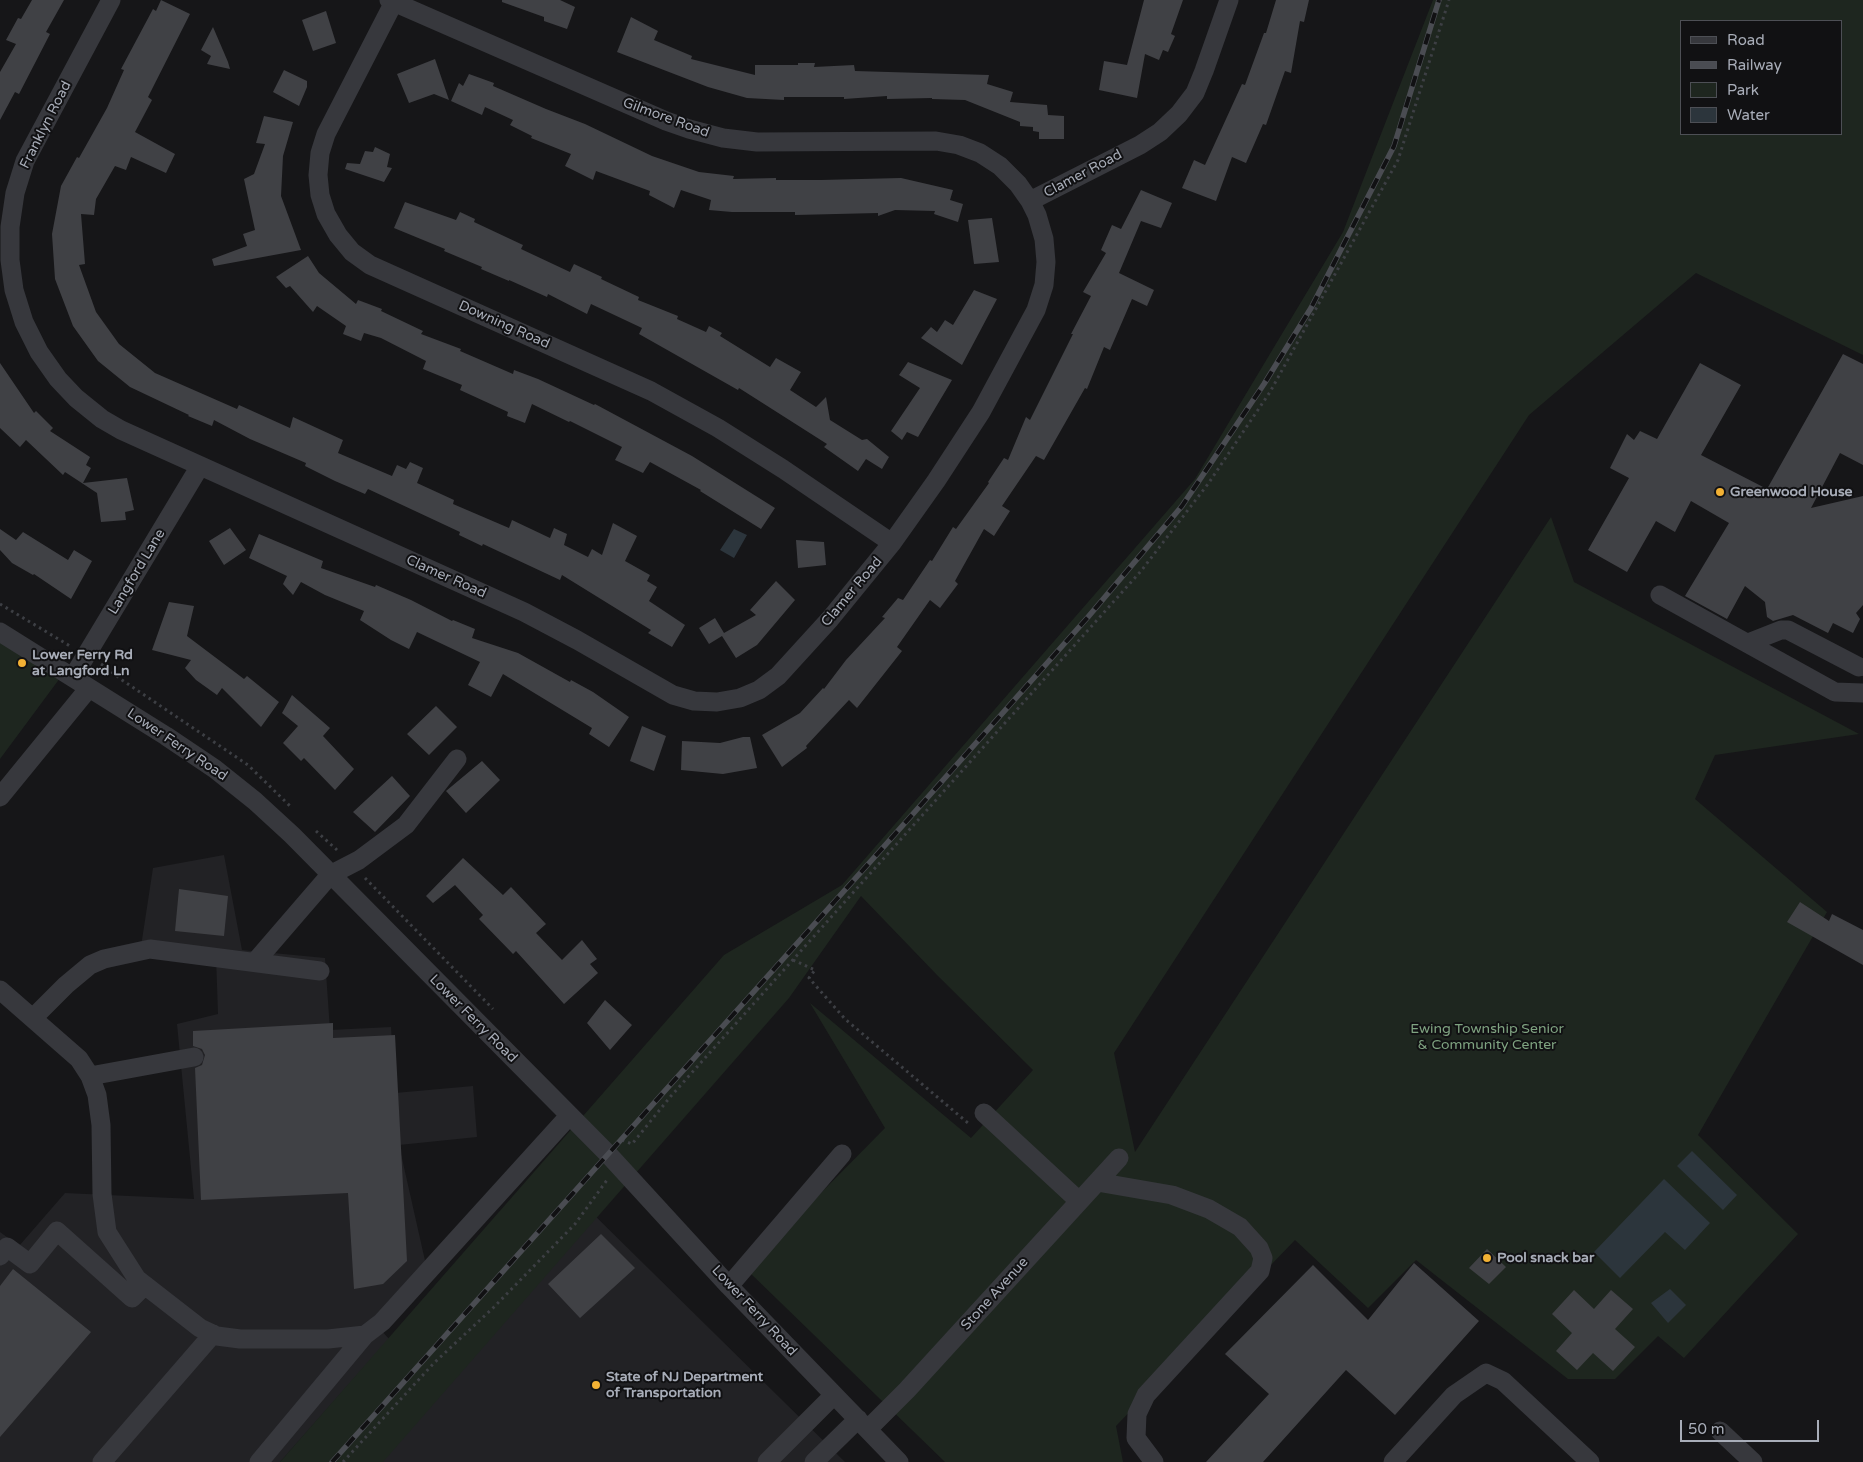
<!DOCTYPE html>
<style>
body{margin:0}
#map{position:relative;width:1863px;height:1462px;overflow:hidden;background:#161618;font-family:"Varela Round",sans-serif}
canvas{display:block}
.legend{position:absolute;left:1680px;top:20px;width:162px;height:115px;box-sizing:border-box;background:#111113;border:1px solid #4d4f55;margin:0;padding:6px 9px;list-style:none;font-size:15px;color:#a8adb8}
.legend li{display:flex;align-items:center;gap:10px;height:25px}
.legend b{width:25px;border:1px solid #4d4f55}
.scale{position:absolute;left:1680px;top:1420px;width:139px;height:22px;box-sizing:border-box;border:2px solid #a8adb8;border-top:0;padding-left:6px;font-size:15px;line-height:18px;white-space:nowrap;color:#a8adb8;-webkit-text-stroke:4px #111113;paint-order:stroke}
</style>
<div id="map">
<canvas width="1863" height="1462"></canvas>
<ul class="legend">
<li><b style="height:6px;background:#37383d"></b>Road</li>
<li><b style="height:6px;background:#4a4c52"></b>Railway</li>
<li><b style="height:14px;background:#1e261f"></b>Park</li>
<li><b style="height:14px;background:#2c353c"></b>Water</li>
</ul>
<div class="scale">50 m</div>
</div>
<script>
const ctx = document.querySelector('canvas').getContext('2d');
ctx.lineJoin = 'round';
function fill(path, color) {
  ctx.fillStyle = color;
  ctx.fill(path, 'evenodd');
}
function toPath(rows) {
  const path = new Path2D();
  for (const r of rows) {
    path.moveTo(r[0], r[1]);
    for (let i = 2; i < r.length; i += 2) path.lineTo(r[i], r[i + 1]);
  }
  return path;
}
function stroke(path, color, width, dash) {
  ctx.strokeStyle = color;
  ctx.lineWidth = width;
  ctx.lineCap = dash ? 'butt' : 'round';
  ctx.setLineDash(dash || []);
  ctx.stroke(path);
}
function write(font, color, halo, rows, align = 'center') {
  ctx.font = font + ' "Varela Round",sans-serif';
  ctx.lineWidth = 4;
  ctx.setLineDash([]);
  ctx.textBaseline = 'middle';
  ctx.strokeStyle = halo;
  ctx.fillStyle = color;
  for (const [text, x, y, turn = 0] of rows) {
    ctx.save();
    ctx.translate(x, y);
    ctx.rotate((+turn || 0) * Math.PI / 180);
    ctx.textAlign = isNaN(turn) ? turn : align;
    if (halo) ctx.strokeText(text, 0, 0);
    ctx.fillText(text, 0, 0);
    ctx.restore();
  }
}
const built = toPath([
 [224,855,242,950,325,958,330,1030,391,1027,395,1093,473,1086,477,1137,399,1145,426,1265,373,1321,389,1339,280,1462,0,1462,0,1232,19,1246,65,1193,194,1199,177,1024,218,1014,216,956,140,953,153,868],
 [585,1206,845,1462,356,1462]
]);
const green = toPath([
 [1433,0,1863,0,1863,355,1696,273,1529,415,1114,1053,1135,1152,1551,517,1574,582,1859,734,1715,755,1695,799,1827,912,1698,1135,1798,1234,1684,1358,1658,1336,1615,1379,1568,1379,1416,1260,1368,1308,1295,1240,1116,1426,1123,1462,945,1462,746,1269,885,1128,810,1003,971,1138,1033,1070,937,975,861,896,789,998,383,1462,280,1462,724,955,842,885,1195,479,1343,232],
 [1682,21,1842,21,1842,134,1682,134],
 [0,630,66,670,0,759]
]);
const water = toPath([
 [734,529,747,535,734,558,720,550],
 [1692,1151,1737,1195,1723,1210,1677,1166],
 [1664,1179,1710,1223,1685,1250,1665,1232,1620,1278,1594,1252],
 [1670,1289,1686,1305,1668,1323,1651,1303]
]);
const building = toPath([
 [32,0,64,0,46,32,50,34,19,94,15,92,0,120,0,72,16,44,6,40,18,18,21,19],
 [161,0,190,14,148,97,152,100,135,132,175,154,166,173,131,157,126,170,115,166,96,199,94,215,81,214,85,264,79,265,96,312,119,344,155,373,237,409,239,405,290,428,293,417,343,440,338,453,392,476,397,465,406,469,410,462,423,468,417,483,454,500,453,504,509,528,512,520,550,538,554,528,567,534,564,545,588,557,592,549,602,555,613,523,637,536,625,561,650,575,647,581,657,587,649,601,685,625,672,647,648,633,651,630,562,575,560,580,483,544,482,546,459,535,460,532,368,489,365,494,335,481,305,466,306,463,250,439,214,420,212,426,188,416,189,415,130,387,98,361,73,326,55,279,52,234,61,186,77,157,79,158,107,108,124,70,121,69,153,9,156,11],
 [502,0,560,0,575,7,567,29,544,21,544,17,502,2],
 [1144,0,1183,0,1171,34,1175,36,1168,52,1163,50,1159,60,1145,54,1137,98,1099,90,1104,61,1127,65],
 [1276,0,1309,0,1304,22,1300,21,1291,73,1285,71,1266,125,1263,124,1246,163,1232,157,1216,201,1182,188,1194,160,1205,165,1242,84,1245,85,1264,33,1266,33],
 [326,11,336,43,313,51,302,20],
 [631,17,658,31,654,40,692,56,691,59,755,75,755,65,798,65,798,63,815,63,814,67,854,65,855,71,989,75,987,84,1013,92,1010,102,1047,105,1048,115,1064,116,1064,139,1039,139,1039,132,1033,131,1033,127,1020,126,1020,122,965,100,932,99,932,98,887,99,887,96,844,99,844,97,784,97,784,100,747,98,708,87,617,52],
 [213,27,228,62,230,69,207,64,211,56,201,50],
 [435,59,449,100,434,94,409,103,397,74],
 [284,70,307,81,307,87,299,106,273,92],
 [469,74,494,83,493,86,546,109,585,124,652,156,699,172,734,176,733,179,776,178,776,180,821,180,901,178,953,190,950,200,963,204,958,222,934,214,935,211,895,210,878,216,878,213,795,215,795,212,732,212,709,210,711,200,681,190,674,208,649,195,650,191,596,171,593,180,565,166,571,154,531,138,532,136,510,125,513,120,485,107,482,115,451,101,459,83,463,86],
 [264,116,293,122,283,156,281,196,301,250,214,266,212,259,247,246,243,234,255,230,244,179,254,174,265,144,256,143],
 [375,147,390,154,387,167,392,168,384,182,345,169,347,163,360,164,365,151,373,152],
 [1141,190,1172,203,1161,228,1141,221,1119,273,1154,290,1147,306,1132,299,1110,350,1104,347,1087,389,1085,388,1044,460,1036,456,1002,506,1010,511,994,536,984,529,955,581,958,584,940,608,930,600,897,647,902,651,857,708,849,700,806,746,807,748,782,767,762,735,800,713,823,688,824,689,846,660,885,618,882,617,898,598,903,600,930,560,932,561,953,527,956,529,989,483,988,482,1004,458,1008,460,1026,417,1030,420,1073,334,1071,334,1091,296,1083,292,1106,253,1101,250,1112,225,1121,229],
 [405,202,456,220,460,212,475,219,474,222,523,245,521,249,570,272,574,264,602,277,601,279,639,297,638,300,678,316,677,319,706,332,709,326,722,333,720,336,770,367,776,358,801,372,790,390,816,407,826,397,830,420,862,440,867,439,889,457,882,469,866,459,858,471,824,447,827,444,739,388,738,390,639,334,642,328,591,304,587,314,548,294,547,297,509,280,509,281,481,269,482,267,444,251,445,249,394,228],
 [992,218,999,262,974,264,968,220],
 [308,256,319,273,356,304,358,300,382,309,381,311,423,331,421,334,461,349,460,351,513,374,514,370,538,379,594,405,595,404,692,456,775,508,761,529,700,491,701,490,650,462,643,473,615,460,622,447,570,421,569,422,532,404,525,423,507,416,508,412,460,390,462,385,423,369,426,361,381,338,364,333,361,341,343,334,346,326,317,306,313,312,290,286,286,288,276,277],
 [974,290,997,299,962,365,921,338,931,327,937,332,945,320,953,325],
 [1843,354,1863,364,1863,465,1840,453,1811,508,1863,496,1863,605,1856,613,1860,619,1853,633,1833,623,1828,633,1793,615,1773,621,1767,617,1765,602,1745,586,1727,619,1685,596,1729,523,1691,501,1675,532,1656,521,1627,572,1588,550,1629,478,1610,468,1627,434,1634,440,1640,431,1657,439,1700,363,1741,385,1701,455,1767,489],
 [908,362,952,380,918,437,907,432,902,440,891,431,920,388,899,375],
 [0,363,34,413,36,411,53,428,50,431,90,457,86,465,91,468,83,483,127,478,134,510,125,512,126,520,101,522,97,493,65,472,63,475,26,440,20,447,0,428],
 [230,528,246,550,224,565,209,541],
 [0,529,16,540,23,532,68,560,74,550,92,561,71,599,34,574,33,575,12,563,0,550],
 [259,534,323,561,321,568,375,587,376,585,411,600,452,621,453,620,475,629,472,638,518,653,570,682,571,680,593,692,629,717,609,747,589,734,592,728,503,674,491,697,468,685,480,662,417,632,409,649,391,640,360,620,364,611,325,595,301,582,293,595,283,584,287,576,249,558],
 [796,540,824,542,826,565,798,568],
 [776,581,795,600,757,645,736,658,722,636,709,644,699,628,715,618,724,633,756,615,750,610],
 [169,602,194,606,187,636,244,679,247,676,279,702,261,727,222,688,217,695,196,680,185,668,191,660,152,650],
 [292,695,330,728,323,736,354,769,335,790,304,758,301,761,283,743,298,726,282,713],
 [436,706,457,727,429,755,407,734],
 [642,726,666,736,654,771,630,761],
 [743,737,750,737,757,768,723,774,681,770,682,741,720,743],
 [482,761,500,780,466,813,446,791],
 [392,776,410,796,375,832,353,812],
 [463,858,503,895,511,887,546,924,536,933,562,960,582,940,597,959,590,964,598,973,564,1004,516,951,513,954,479,919,483,915,455,885,433,903,426,896],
 [179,889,228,896,224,936,175,931],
 [1800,902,1829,921,1832,914,1863,930,1863,965,1787,922],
 [605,1000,632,1025,610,1050,587,1023],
 [333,1023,333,1038,395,1035,407,1261,383,1284,354,1289,348,1193,201,1200,195,1068,202,1065,205,1055,202,1049,193,1046,193,1031],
 [601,1234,635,1268,580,1318,548,1284],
 [1487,1249,1506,1267,1489,1284,1469,1268],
 [1414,1263,1479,1321,1395,1415,1346,1370,1263,1462,1206,1462,1269,1394,1225,1354,1313,1265,1368,1320],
 [13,1269,91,1332,0,1437,0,1286],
 [1574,1290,1594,1309,1611,1290,1633,1309,1615,1329,1635,1347,1613,1371,1593,1353,1577,1370,1556,1351,1572,1333,1552,1314]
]);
const path = toPath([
 [0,604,70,646],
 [101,664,122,680,248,765,290,806],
 [316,831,337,850],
 [365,878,493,1009],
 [793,960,815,970,809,978,845,1019,968,1123],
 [622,1140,632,1144,671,1096,1141,571,1208,484,1270,392,1398,160,1449,0],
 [343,1462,434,1363,494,1307,575,1224,607,1180]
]);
const minor = toPath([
 [111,0,25,161,15,193,10,227,10,260,14,290,24,322,39,352,58,379,76,398,102,419,121,430,524,612,577,640,673,695,694,701,717,702,740,698,759,690,778,676,830,619,892,543,936,481,981,412,1036,310,1044,285,1046,262,1044,239,1037,215,1030,201,1018,184,1000,166,980,153,959,145,936,141,757,142,723,138,689,129,666,121,389,0],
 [394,2,326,134,320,153,318,175,320,195,326,214,338,235,352,252,370,265,651,391,718,428,783,469,892,543],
 [1030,201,1140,145,1160,132,1179,114,1195,93,1204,71,1229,0],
 [1660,595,1835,692,1863,693],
 [0,632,166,736,215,769,255,801,292,835,608,1154,729,1286,899,1462],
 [1748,643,1781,630,1788,630,1859,667],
 [73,677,200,466],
 [0,797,89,688],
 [255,962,330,875,359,860,406,825,457,759],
 [0,990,79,1059,90,1076,97,1095,101,1125,102,1194,107,1232,137,1279,200,1328,217,1336,240,1339,328,1339,365,1335,382,1322,569,1116],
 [33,1018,66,985,90,965,104,959,150,949,320,971],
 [90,1076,194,1057],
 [984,1113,1079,1201],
 [1097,1182,1172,1195,1209,1209,1240,1227,1259,1248,1263,1258,1260,1271,1146,1395,1137,1414,1136,1438,1154,1462],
 [0,1256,7,1247,30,1264,57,1231,132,1298,145,1285],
 [729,1286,842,1154],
 [868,1429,907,1390,1119,1158],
 [1720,1431,1753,1462],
 [102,1462,213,1334],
 [259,1462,365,1335],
 [767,1462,834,1395],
 [814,1462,858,1419],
 [1393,1462,1454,1395,1486,1373,1503,1381,1590,1462]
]);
const rail = toPath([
 [332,1462,888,842,1088,617,1182,506,1264,384,1311,308,1394,146,1439,0]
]);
const markers = [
 [1720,492,5,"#f2b134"],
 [22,663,5,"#f2b134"],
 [1487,1258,5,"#f2b134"],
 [596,1385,5,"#f2b134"]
];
const streetNames = [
 ["Gilmore Road",666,118,20],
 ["Franklyn Road",46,125,-63],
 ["Clamer Road",1083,174,-28],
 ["Downing Road",504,325,24],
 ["Langford Lane",137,572,-59],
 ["Clamer Road",446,577,24],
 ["Clamer Road",852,592,-50],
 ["Lower Ferry Road",177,745,34],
 ["Lower Ferry Road",473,1019,45],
 ["Stone Avenue",995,1294,-48],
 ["Lower Ferry Road",754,1311,47]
];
const poiNames = [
 ["Greenwood House",1730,492],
 ["Lower Ferry Rd",32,655],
 ["at Langford Ln",32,671],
 ["Pool snack bar",1497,1258],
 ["State of NJ Department",606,1377],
 ["of Transportation",606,1393]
];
const parkNames = [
 ["Ewing Township Senior",1487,1029],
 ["& Community Center",1487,1045]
];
fill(built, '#222225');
fill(green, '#1e261f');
fill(water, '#2c353c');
fill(building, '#404145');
stroke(path, '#3d3f44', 3, [2.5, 4]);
stroke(minor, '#37383d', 19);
stroke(rail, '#4a4c52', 5.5);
stroke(rail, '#111113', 4, [11]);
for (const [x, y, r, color] of markers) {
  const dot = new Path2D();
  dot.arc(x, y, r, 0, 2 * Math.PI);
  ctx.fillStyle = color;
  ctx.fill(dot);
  stroke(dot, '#111113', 2);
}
write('14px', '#a8adb8', '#111113', streetNames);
write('bold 14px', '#a8adb8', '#111113', poiNames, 'left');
write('14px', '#7fa381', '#111113', parkNames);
</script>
